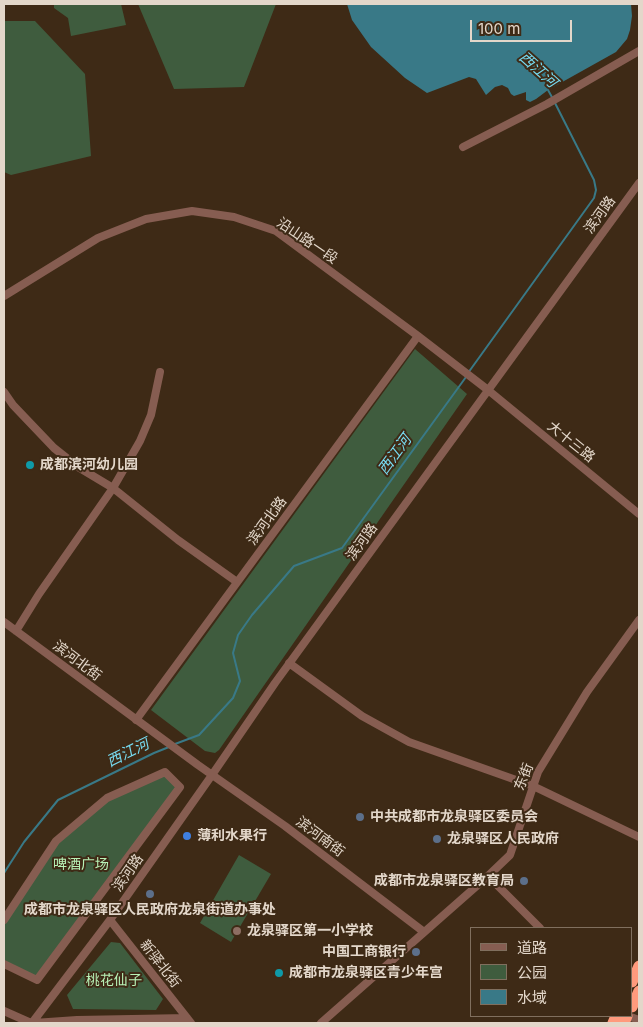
<!DOCTYPE html>
<meta charset="utf-8">
<style>
body{margin:0}
#map{position:relative;width:643px;height:1027px;overflow:hidden;background:#3e2a16;font-family:Inter,"Noto Sans SC",sans-serif}
canvas{display:block}
.frame{position:absolute;inset:0;border:5px solid #e3d7ca;pointer-events:none}
.legend{position:absolute;left:470px;top:927px;width:162px;height:90px;box-sizing:border-box;background:#3e2a16;border:1px solid #806f5e;margin:0;padding:6px 9px;list-style:none;font-size:15px;color:#e3d7ca}
.legend li{display:flex;align-items:center;gap:10px;height:25px}
.legend b{width:25px;border:1px solid #806f5e}
.scale{position:absolute;left:470px;top:20px;width:102px;height:22px;box-sizing:border-box;border:2px solid #e3d7ca;border-top:0;padding-left:6px;font-size:15px;line-height:18px;white-space:nowrap;color:#e3d7ca;-webkit-text-stroke:4px #3e2a16;paint-order:stroke}
</style>
<div id="map">
<canvas width="643" height="1027"></canvas>
<div class="frame"></div>
<ul class="legend">
<li><b style="height:6px;background:#865d51"></b>道路</li>
<li><b style="height:14px;background:#3f5c3e"></b>公园</li>
<li><b style="height:14px;background:#397987"></b>水域</li>
</ul>
<div class="scale">100 m</div>
</div>
<script>
const ctx = document.querySelector('canvas').getContext('2d');
ctx.lineJoin = 'round';
function fill(path, color) {
  ctx.fillStyle = color;
  ctx.fill(path, 'evenodd');
}
function toPath(rows) {
  const path = new Path2D();
  for (const r of rows) {
    path.moveTo(r[0], r[1]);
    for (let i = 2; i < r.length; i += 2) path.lineTo(r[i], r[i + 1]);
  }
  return path;
}
function stroke(path, color, width, dash) {
  ctx.strokeStyle = color;
  ctx.lineWidth = width;
  ctx.lineCap = dash ? 'butt' : 'round';
  ctx.setLineDash(dash || []);
  ctx.stroke(path);
}
function write(font, color, halo, rows, align = 'center') {
  ctx.font = font + ' Inter,"Noto Sans SC",sans-serif';
  ctx.lineWidth = 4;
  ctx.setLineDash([]);
  ctx.textBaseline = 'middle';
  ctx.strokeStyle = halo;
  ctx.fillStyle = color;
  for (const [text, x, y, turn = 0] of rows) {
    ctx.save();
    ctx.translate(x, y);
    ctx.rotate((+turn || 0) * Math.PI / 180);
    ctx.textAlign = isNaN(turn) ? turn : align;
    if (halo) ctx.strokeText(text, 0, 0);
    ctx.fillText(text, 0, 0);
    ctx.restore();
  }
}
const green = toPath([
 [54,4,121,4,126,25,71,36,68,18,54,8],
 [138,4,276,4,244,87,174,89],
 [4,21,35,21,85,74,91,156,11,175,4,172],
 [415,349,467,394,219,750,215,753,205,751,151,710],
 [165,772,180,787,37,980,4,964,4,920,56,841,107,798],
 [239,855,271,874,231,942,200,923],
 [111,942,120,943,163,999,156,1010,73,1009,67,995]
]);
const water = toPath([
 [347,4,631,4,632,16,630,30,627,39,616,52,548,90,536,99,530,102,526,100,526,92,514,96,511,94,508,88,502,85,495,87,486,95,476,79,469,77,427,93,405,78,371,47,352,20]
]);
const stream = toPath([
 [548,90,553,99],
 [468,373,594,198,596,190,594,180,555,103],
 [175,744,199,735,233,698,240,681,233,653,238,635,252,615,294,566,342,548,466,377],
 [4,873,24,842,58,800,154,753,169,747]
]);
const minor = toPath([
 [463,147,547,104,639,51],
 [4,296,98,238,146,219,192,211,234,217,276,231,418,336,488,390,639,514],
 [4,392,13,405,54,448,78,467,113,488,178,540,237,582],
 [4,622,198,765,285,826,424,932],
 [16,631,39,594,113,488,140,441,151,415,160,372],
 [289,663,362,716,409,742,533,786,639,837],
 [136,720,418,336],
 [488,876,540,928],
 [4,920,56,841,107,798,165,772,180,787,37,980,4,964],
 [110,920,191,1023],
 [4,1011,31,1023],
 [628,1016,639,1020],
 [32,1023,110,920,212,775,275,683,639,183],
 [34,1023,77,1020,187,1018],
 [321,1023,488,876,510,855,538,772,587,692,639,620]
]);
const highway = toPath([
 [632,982,639,966],
 [632,1007,639,991],
 [613,1023,616,1016],
 [624,1023,627,1016]
]);
const markers = [
 [30,465,5,"#0f9aa8"],
 [360,817,5,"#5c6f8a"],
 [187,836,5,"#3f7fe0"],
 [437,839,5,"#5c6f8a"],
 [524,881,5,"#5c6f8a"],
 [150,894,5,"#5c6f8a"],
 [237,931,5,"#8d6e63"],
 [416,952,5,"#5c6f8a"],
 [279,973,5,"#0f9aa8"]
];
const streetNames = [
 ["滨河路",600,215,-54],
 ["沿山路一段",307,241,34],
 ["大十三路",571,442,39],
 ["滨河北路",267,521,-54],
 ["滨河路",362,542,-54],
 ["滨河北街",77,661,37],
 ["东街",524,777,-68],
 ["滨河南街",320,837,37],
 ["滨河路",128,873,-55],
 ["新驿北街",160,964,52]
];
const poiNames = [
 ["成都滨河幼儿园",40,465],
 ["中共成都市龙泉驿区委员会",370,817],
 ["薄利水果行",197,836],
 ["龙泉驿区人民政府",447,839],
 ["成都市龙泉驿区教育局",514,881,"right"],
 ["成都市龙泉驿区人民政府龙泉街道办事处",150,910,"center"],
 ["龙泉驿区第一小学校",247,931],
 ["中国工商银行",406,952,"right"],
 ["成都市龙泉驿区青少年宫",289,973]
];
const parkNames = [
 ["啤酒广场",81,865],
 ["桃花仙子",114,981]
];
const waterNames = [
 ["西江河",538,70,42],
 ["西江河",395,455,-54],
 ["西江河",128,753,-26]
];
fill(green, '#3f5c3e');
fill(water, '#397987');
stroke(stream, '#397987', 2);
stroke(minor, '#865d51', 8);
stroke(highway, '#ff9a7d', 11);
for (const [x, y, r, color] of markers) {
  const dot = new Path2D();
  dot.arc(x, y, r, 0, 2 * Math.PI);
  ctx.fillStyle = color;
  ctx.fill(dot);
  stroke(dot, '#3e2a16', 2);
}
write('14px', '#e3d7ca', '#3e2a16', streetNames);
write('bold 14px', '#e3d7ca', '#3e2a16', poiNames, 'left');
write('14px', '#b8f2b7', '#3e2a16', parkNames);
write('italic 15px', '#77dbf1', '#3e2a16', waterNames);
</script>
